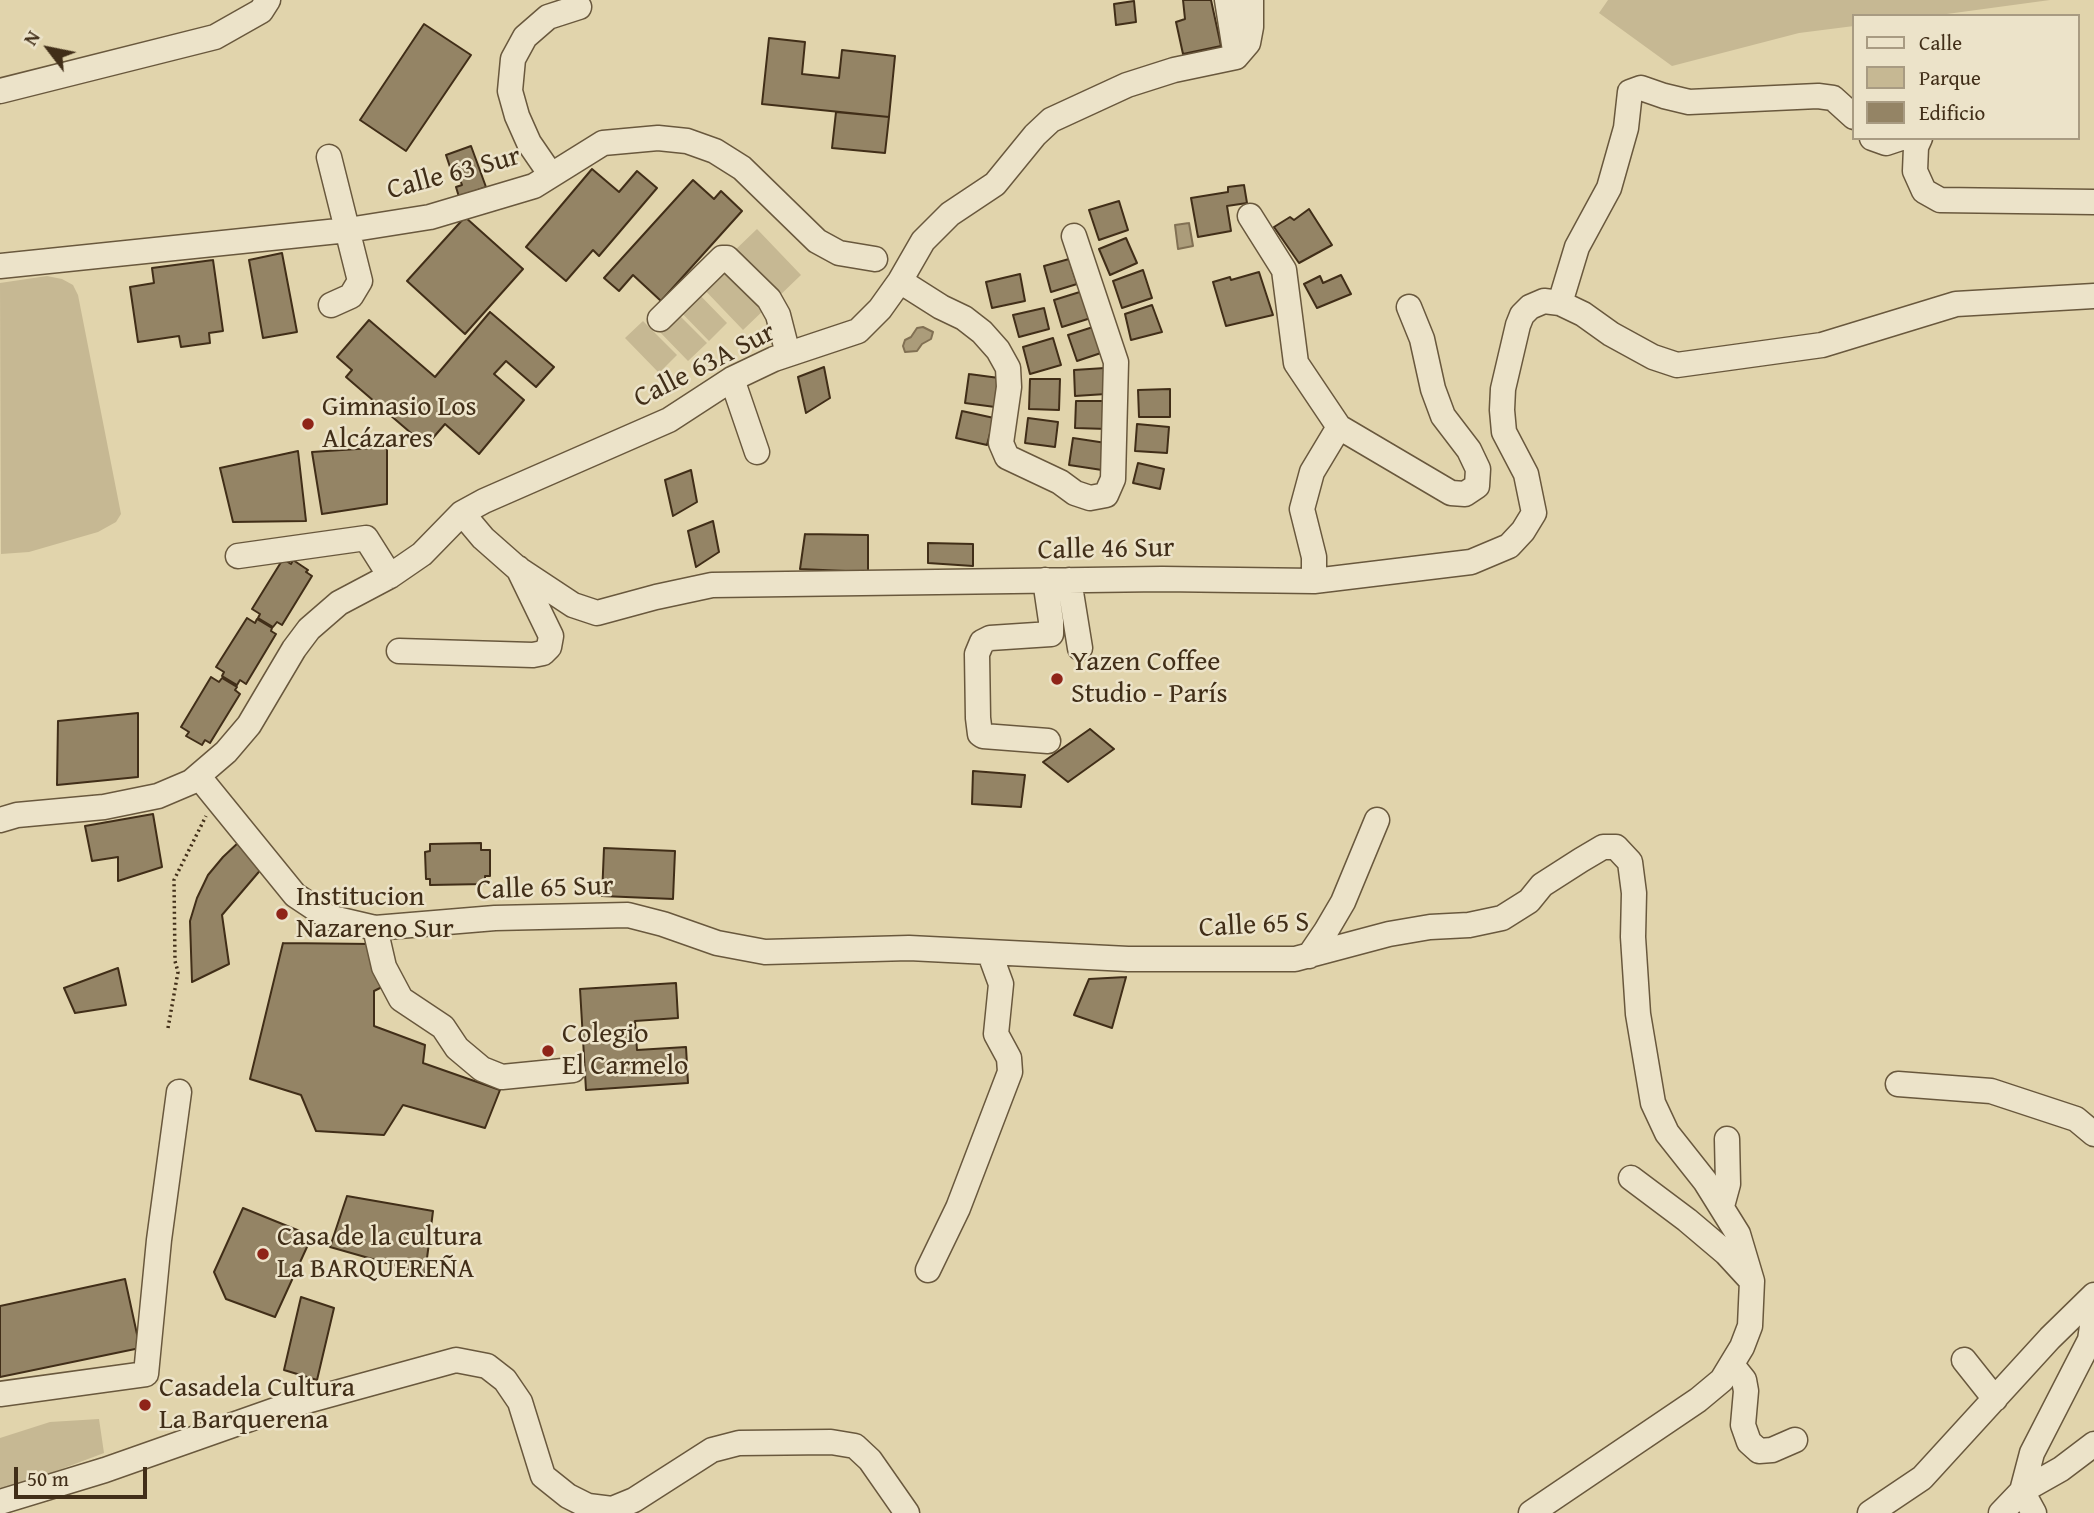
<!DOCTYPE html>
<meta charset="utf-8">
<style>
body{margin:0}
#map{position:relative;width:2094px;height:1513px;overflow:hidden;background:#e1d4ac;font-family:"Gentium Book Plus",serif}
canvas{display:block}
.legend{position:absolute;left:1852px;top:14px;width:228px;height:126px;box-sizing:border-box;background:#ece3c9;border:2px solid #a89b82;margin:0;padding:9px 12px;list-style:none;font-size:21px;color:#412e18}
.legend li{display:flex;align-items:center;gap:14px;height:35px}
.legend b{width:35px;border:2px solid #a89b82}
.north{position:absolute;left:14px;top:14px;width:70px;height:70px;-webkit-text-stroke:5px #ece3c9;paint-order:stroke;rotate:302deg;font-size:19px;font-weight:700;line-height:28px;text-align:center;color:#412e18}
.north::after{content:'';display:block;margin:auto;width:24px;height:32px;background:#412e18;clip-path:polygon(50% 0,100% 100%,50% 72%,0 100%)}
.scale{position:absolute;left:14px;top:1467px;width:133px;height:32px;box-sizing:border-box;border:4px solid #412e18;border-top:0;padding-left:9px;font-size:21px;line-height:24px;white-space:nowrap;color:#412e18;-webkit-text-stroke:5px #ece3c9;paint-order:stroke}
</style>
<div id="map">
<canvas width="2094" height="1513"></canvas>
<ul class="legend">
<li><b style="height:9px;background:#ece3c9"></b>Calle</li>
<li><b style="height:19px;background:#c6b893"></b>Parque</li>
<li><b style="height:19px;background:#948465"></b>Edificio</li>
</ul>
<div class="north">N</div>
<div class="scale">50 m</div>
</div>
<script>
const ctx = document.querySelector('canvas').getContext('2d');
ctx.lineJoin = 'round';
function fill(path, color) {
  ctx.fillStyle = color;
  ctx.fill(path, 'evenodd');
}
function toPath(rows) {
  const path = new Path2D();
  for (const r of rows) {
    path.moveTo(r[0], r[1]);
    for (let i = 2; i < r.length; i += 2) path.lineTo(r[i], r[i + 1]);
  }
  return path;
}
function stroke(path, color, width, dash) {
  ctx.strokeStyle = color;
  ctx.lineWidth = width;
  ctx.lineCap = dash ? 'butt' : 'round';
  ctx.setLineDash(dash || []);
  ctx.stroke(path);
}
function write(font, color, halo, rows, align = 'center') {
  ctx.font = font + ' "Gentium Book Plus",serif';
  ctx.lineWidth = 5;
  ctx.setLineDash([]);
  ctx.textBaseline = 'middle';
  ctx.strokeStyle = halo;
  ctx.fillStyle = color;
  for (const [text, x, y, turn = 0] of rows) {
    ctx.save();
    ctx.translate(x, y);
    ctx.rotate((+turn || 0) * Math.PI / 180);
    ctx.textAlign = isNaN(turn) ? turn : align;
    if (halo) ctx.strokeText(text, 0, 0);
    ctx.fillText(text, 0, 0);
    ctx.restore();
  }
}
const green = toPath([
 [1608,0,2050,0,1932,16,1854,16,1854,26,1799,33,1672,66,1599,13],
 [757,229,801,275,776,299,732,253],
 [724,260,768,306,743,330,699,284],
 [47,276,62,279,73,285,78,295,121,514,116,522,98,532,29,552,1,554,0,283],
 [694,289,727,323,709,341,676,307],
 [673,309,707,343,688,361,655,327],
 [643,321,677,355,659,373,625,338],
 [99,1419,104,1453,0,1492,0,1438,50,1422]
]);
const water = toPath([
 [1189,223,1193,246,1178,249,1175,225,1189,223],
 [923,327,933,332,931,339,922,344,917,351,905,352,903,346,905,340,911,337,917,328,923,327]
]);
const building = toPath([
 [1183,0,1211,0,1221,46,1183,54,1176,22,1185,19,1183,0],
 [1134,1,1136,22,1116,25,1114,4,1134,1],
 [424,24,471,55,406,151,360,120,424,24],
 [769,38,805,42,802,74,839,78,842,50,895,56,889,117,762,104,769,38],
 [836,112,889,117,885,153,832,148,836,112],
 [471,146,486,187,459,197,456,187,462,185,458,174,453,176,446,155,471,146],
 [592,169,619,192,637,171,657,188,599,256,593,250,566,281,526,247,592,169],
 [693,180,714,199,721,191,742,211,661,301,633,275,619,291,604,278,693,180],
 [1244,185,1247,203,1227,206,1231,231,1198,237,1191,198,1228,192,1228,187,1244,185],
 [1119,201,1128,230,1099,240,1089,210,1119,201],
 [1309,209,1332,245,1299,263,1274,227,1290,217,1294,220,1309,209],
 [465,217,523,269,465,334,407,281,465,217],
 [1126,238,1137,263,1110,275,1099,249,1126,238],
 [282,253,297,332,263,338,249,260,282,253],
 [1069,259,1077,284,1051,292,1044,266,1069,259],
 [213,260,223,331,209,333,210,343,181,347,179,336,138,342,130,287,154,283,152,268,213,260],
 [1143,270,1152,298,1122,308,1113,281,1143,270],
 [1259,272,1273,315,1226,326,1213,282,1230,277,1231,280,1259,272],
 [1020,274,1025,301,992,308,986,282,1020,274],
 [1341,275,1351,294,1317,308,1304,284,1320,276,1323,283,1341,275],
 [1083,291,1091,318,1062,327,1054,300,1083,291],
 [1152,305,1162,332,1131,340,1125,314,1152,305],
 [1044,308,1049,329,1019,337,1013,315,1044,308],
 [490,312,554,367,536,387,506,361,494,374,524,400,479,454,445,424,426,446,346,377,352,370,337,357,369,320,435,377,490,312],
 [1093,327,1101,353,1077,361,1068,335,1093,327],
 [1053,338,1061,365,1030,374,1023,347,1053,338],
 [824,367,830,398,806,413,798,377,824,367],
 [1105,368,1106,394,1075,396,1074,370,1105,368],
 [969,374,999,378,995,407,965,403,969,374],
 [1030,379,1060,379,1059,410,1029,409,1030,379],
 [1170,389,1170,417,1139,417,1138,390,1170,389],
 [1076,401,1107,401,1107,429,1075,428,1076,401],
 [962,411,994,418,987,445,956,438,962,411],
 [1028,418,1058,422,1055,447,1025,443,1028,418],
 [1137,424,1169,427,1167,453,1135,451,1137,424],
 [1073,438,1106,443,1102,470,1069,465,1073,438],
 [387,447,387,504,322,514,312,452,387,447],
 [298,451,306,521,233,522,220,468,298,451],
 [1138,463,1164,469,1160,489,1133,483,1138,463],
 [691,470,697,502,673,516,665,480,691,470],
 [713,521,719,552,696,567,688,531,713,521],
 [805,534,868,535,868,572,800,569,805,534],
 [928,543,973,544,973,566,928,563,928,543],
 [283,559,291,564,293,560,308,570,306,572,312,576,282,625,277,622,273,627,258,618,260,614,252,609,283,559],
 [247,618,255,623,257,619,272,628,271,631,276,634,246,684,240,680,237,685,222,676,224,672,216,667,247,618],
 [211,677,219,682,222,678,237,687,235,690,240,694,210,743,205,740,202,745,186,736,189,732,181,727,211,677],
 [138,713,138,777,57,785,58,721,138,713],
 [1090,729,1114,749,1068,782,1043,762,1090,729],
 [973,771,1025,775,1021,807,972,804,973,771],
 [153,814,162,867,118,881,118,857,92,861,85,826,153,814],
 [241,840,263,867,222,915,229,964,192,982,190,921,197,898,208,875,223,857,241,840],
 [481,843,481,850,490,850,490,876,485,876,485,884,430,885,430,879,426,879,425,852,430,851,430,844,481,843],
 [604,848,675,851,673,899,602,896,604,848],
 [283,943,372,944,386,985,374,991,374,1026,425,1045,423,1063,500,1090,485,1128,403,1105,384,1135,316,1131,301,1095,250,1079,283,943],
 [118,968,126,1005,75,1013,64,988,118,968],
 [1126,977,1112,1028,1074,1015,1089,979,1126,977],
 [676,983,678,1018,635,1021,637,1050,686,1047,688,1083,586,1090,580,989,676,983],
 [347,1196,433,1211,425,1274,330,1247,347,1196],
 [243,1208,312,1236,275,1317,226,1299,214,1272,243,1208],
 [125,1279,140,1348,0,1377,0,1306,125,1279],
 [301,1297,334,1308,317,1380,284,1370,301,1297]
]);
const path = toPath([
 [168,1028,178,972,175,961,174,880,206,816]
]);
const minor = toPath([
 [1227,0,1236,57],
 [0,91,215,37,261,11,268,0],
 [1872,138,1886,143,1901,138],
 [1920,138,1916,147,1915,171,1924,191,1940,200,2094,202],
 [329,157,360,281,351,296,331,305],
 [551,175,529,143,517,116,510,91,513,59,525,37,548,17,579,7],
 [1250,216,1284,270,1296,363,1339,427,1451,493,1465,494,1477,486,1478,469,1469,450,1443,416,1433,389,1422,339,1409,307],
 [0,266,348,230,430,217,534,186,603,143,658,138,687,141,715,151,742,168,817,241,839,253,875,259],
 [900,281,941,307,964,318,982,332,998,350,1008,368,1009,387,1001,443,1007,457,1060,482,1075,493,1090,498,1106,495,1113,479,1116,362,1074,236],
 [1560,303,1577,247,1609,188,1626,128,1630,92,1641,88,1664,96,1689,102,1818,96,1833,98,1854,117],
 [660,319,722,258,727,258,769,299,778,315,788,354],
 [732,379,757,452],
 [462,513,483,538,517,568,573,605,597,613,656,597,712,585,1162,579,1314,581,1471,562,1509,546,1523,531,1534,513,1526,474,1504,432,1502,410,1503,389,1518,325,1522,315,1530,307,1544,301,1560,303,1583,314,1611,334,1653,357,1677,365,1822,345,1956,304,2094,296],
 [238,556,366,538,390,576],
 [1045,580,1051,621,1051,634,990,638,982,642,977,654,978,718,980,734,983,736,1048,741],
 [1069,580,1080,648],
 [1314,581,1314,557,1302,509,1312,472,1339,427],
 [399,651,533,655,543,653,549,647,551,636,518,568],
 [199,777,295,895,328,917,375,928,495,918,628,915,663,924,717,943,765,952,909,948,1128,959,1295,959,1389,934,1430,927,1469,925,1502,918,1529,901,1542,885,1581,860,1603,847,1616,847,1630,862,1634,893,1633,937,1638,1014,1653,1103,1667,1133,1705,1181,1738,1234,1752,1281,1750,1326,1742,1347,1722,1380,1698,1400,1531,1513],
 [0,820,17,815,104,807,158,796,191,782,226,752,249,725,294,649,309,629,339,603,390,576,422,554,462,513,484,501,669,420,732,379,774,359,858,331,880,309,900,281,923,241,950,214,995,184,1035,135,1051,120,1127,85,1174,70,1236,57,1248,43,1251,27,1251,0],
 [375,928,384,967,401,999,443,1027,457,1048,482,1069,502,1077,573,1070],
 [1309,956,1326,931,1343,902,1377,820],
 [1898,1084,1991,1091,2076,1119,2094,1134],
 [1631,1178,1687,1220,1726,1253,1749,1278],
 [1722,1206,1728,1184,1727,1139],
 [928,1270,958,1208,1010,1072,1009,1058,996,1034,1001,984,990,954],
 [1964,1360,1995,1399],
 [1732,1365,1744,1380,1746,1391,1743,1425,1749,1442,1759,1451,1772,1450,1795,1440],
 [0,1394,146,1374,159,1240,179,1092],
 [0,1502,105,1470,281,1408,456,1360,487,1366,505,1380,520,1402,543,1476,568,1496,588,1506,612,1509,634,1500,712,1450,739,1443,831,1442,855,1446,870,1460,907,1513],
 [1870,1513,1922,1478,2050,1338,2094,1295],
 [2001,1513,2022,1491,2061,1469,2094,1444],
 [2034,1513,2022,1491,2032,1453,2090,1340,2094,1313]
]);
const markers = [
 [308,424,7,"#8f2418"],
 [1057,679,7,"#8f2418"],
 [282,914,7,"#8f2418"],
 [548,1051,7,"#8f2418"],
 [263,1254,7,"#8f2418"],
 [145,1405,7,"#8f2418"]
];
const streetNames = [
 ["Calle 63 Sur",454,174,-15],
 ["Calle 63A Sur",705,366,-27],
 ["Calle 46 Sur",1106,550,-1],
 ["Calle 65 Sur",545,889,-2],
 ["Calle 65 S",1254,926,-3]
];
const poiNames = [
 ["Gimnasio Los",322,408],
 ["Alcázares",322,440],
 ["Yazen Coffee",1071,663],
 ["Studio - París",1071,695],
 ["Institucion",296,898],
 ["Nazareno Sur",296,930],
 ["Colegio",562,1035],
 ["El Carmelo",562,1067],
 ["Casa de la cultura",277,1238],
 ["La BARQUEREÑA",277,1270],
 ["Casadela Cultura",159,1389],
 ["La Barquerena",159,1421]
];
fill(green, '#c6b893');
fill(water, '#ab9c7a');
stroke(water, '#817053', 2);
fill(building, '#948465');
stroke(building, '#412e18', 2);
stroke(minor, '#69583d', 27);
stroke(path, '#412e18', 3.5, [2, 3.5]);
stroke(minor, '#ece3c9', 24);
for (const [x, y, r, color] of markers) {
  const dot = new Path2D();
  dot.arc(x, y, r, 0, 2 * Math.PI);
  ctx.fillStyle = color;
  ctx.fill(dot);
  stroke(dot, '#ece3c9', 2.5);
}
write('28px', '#412e18', '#ece3c9', streetNames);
write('28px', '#412e18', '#ece3c9', poiNames, 'left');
</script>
